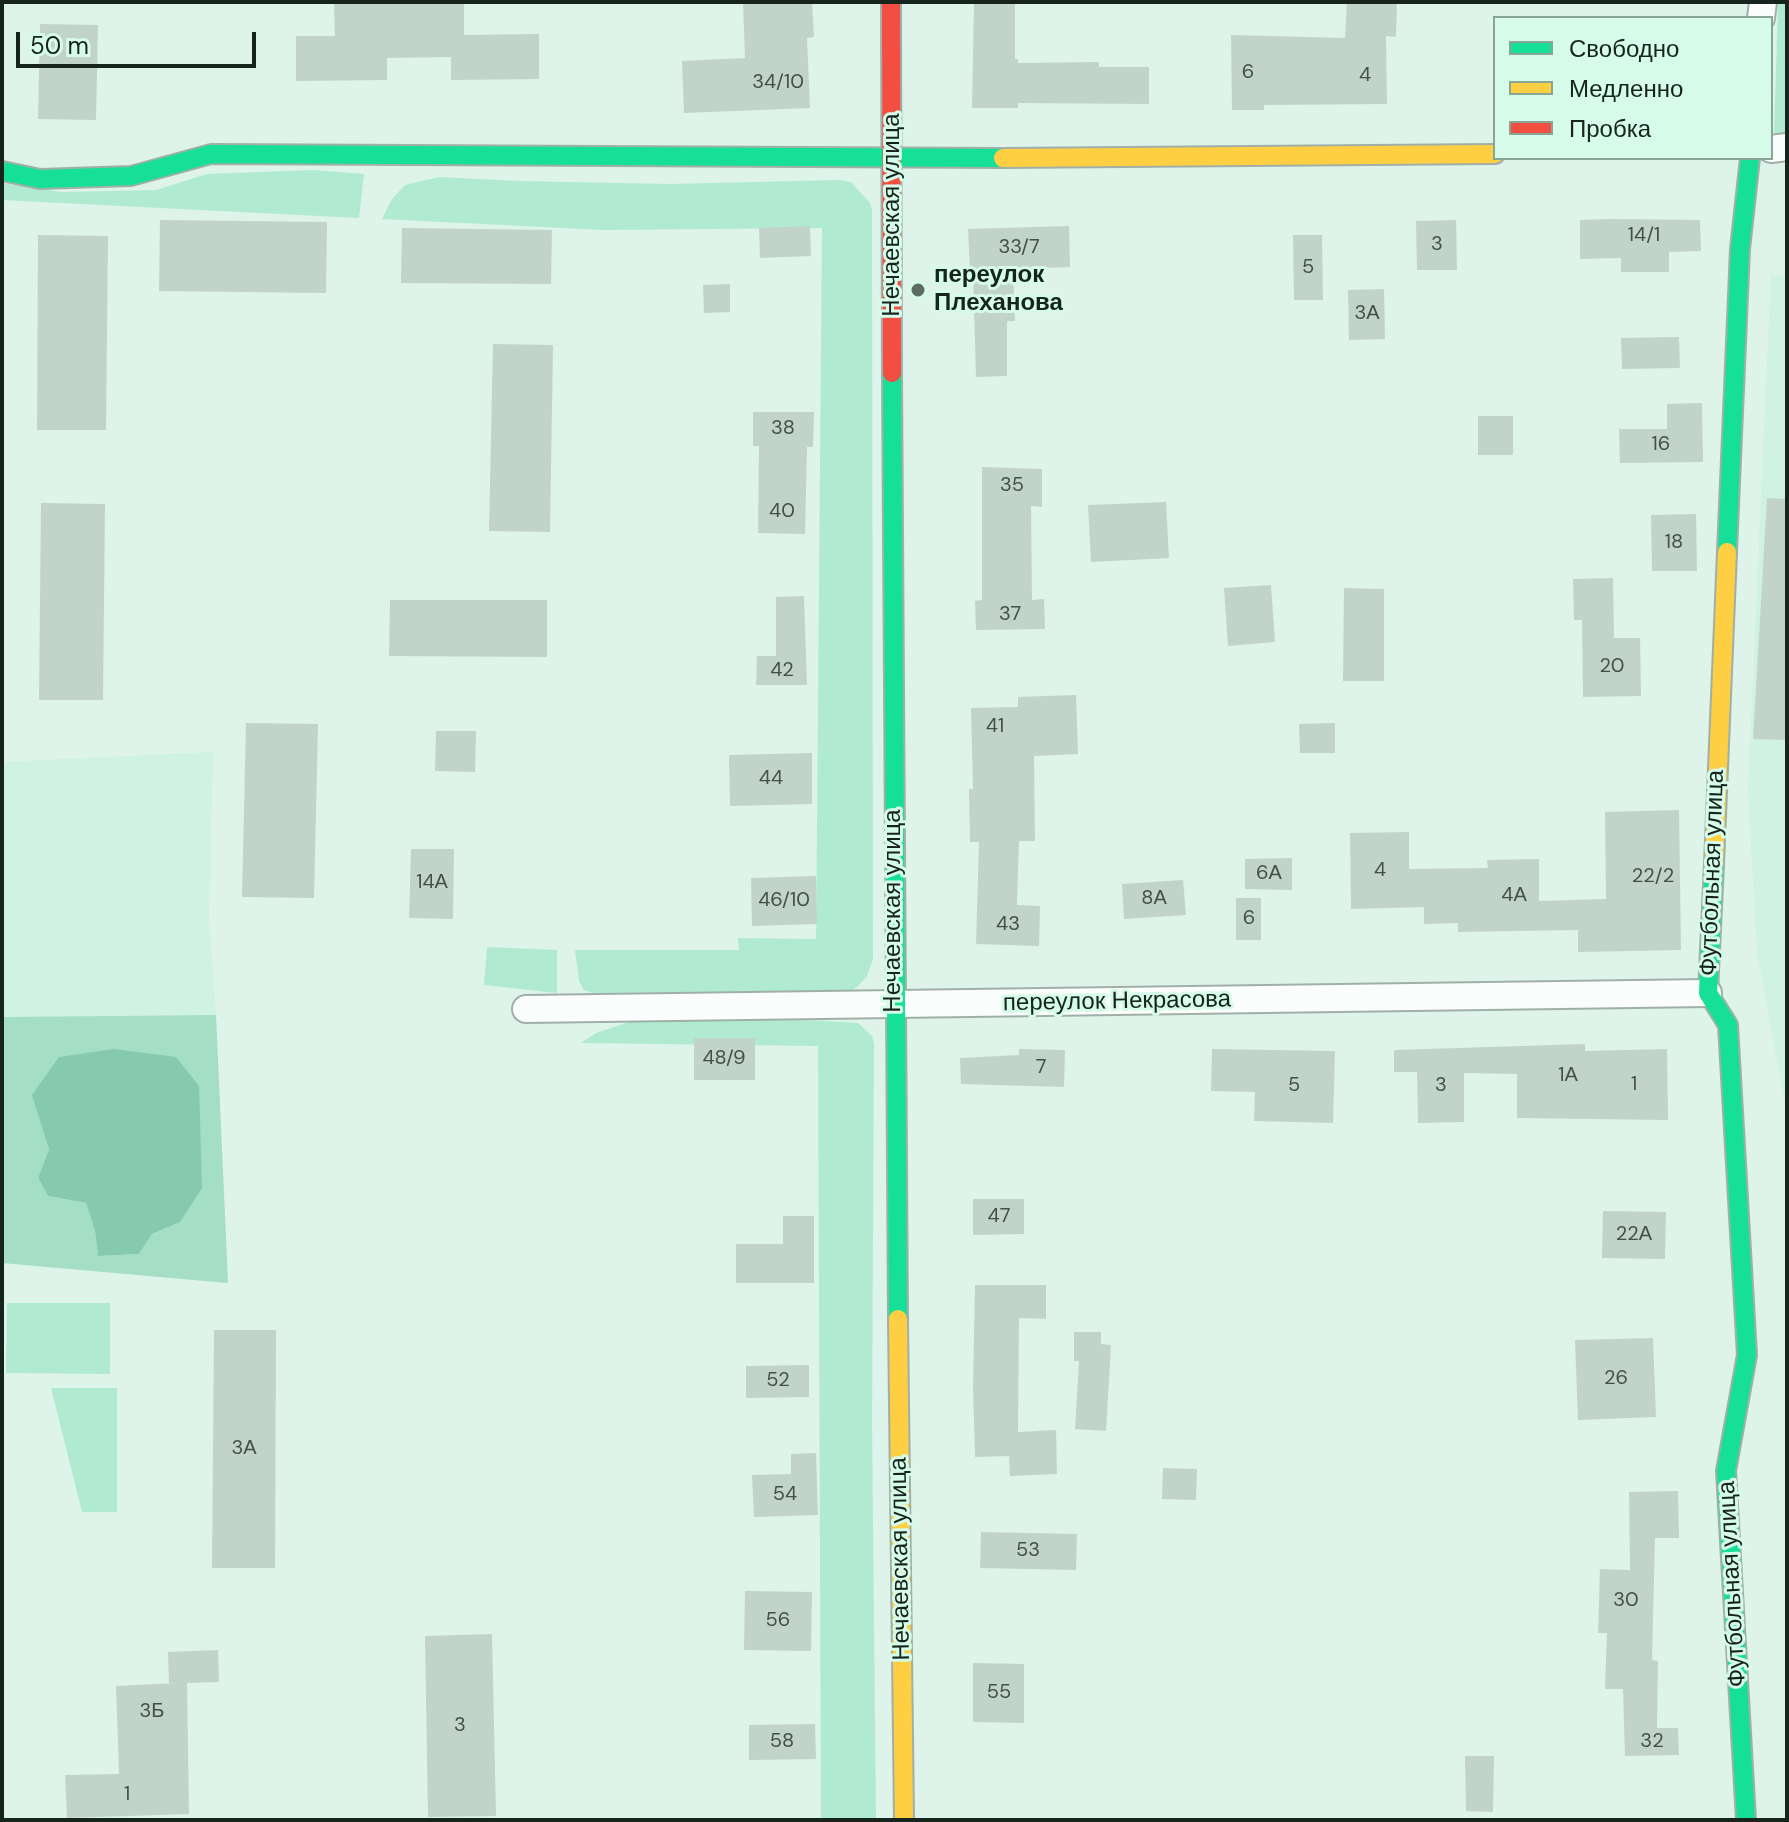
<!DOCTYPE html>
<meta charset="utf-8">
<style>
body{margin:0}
#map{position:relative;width:1789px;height:1822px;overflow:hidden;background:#def3e9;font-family:"DM Sans",sans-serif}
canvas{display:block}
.frame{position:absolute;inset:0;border:4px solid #16241d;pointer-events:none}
.legend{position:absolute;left:1493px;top:16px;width:280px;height:144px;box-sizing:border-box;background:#d6fbe9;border:2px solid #89a597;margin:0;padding:10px 14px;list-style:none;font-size:24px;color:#16241d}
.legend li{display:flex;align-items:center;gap:16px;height:40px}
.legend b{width:40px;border:2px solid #89a597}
.scale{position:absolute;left:16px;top:32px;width:240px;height:36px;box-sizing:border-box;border:4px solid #16241d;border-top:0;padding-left:10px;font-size:24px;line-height:28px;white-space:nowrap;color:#16241d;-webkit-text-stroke:6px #d6fbe9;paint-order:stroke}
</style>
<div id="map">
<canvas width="1789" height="1822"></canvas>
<div class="frame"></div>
<ul class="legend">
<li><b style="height:10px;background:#16e098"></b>Свободно</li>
<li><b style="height:10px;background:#ffcf43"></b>Медленно</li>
<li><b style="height:10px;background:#f24e42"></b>Пробка</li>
</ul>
<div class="scale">50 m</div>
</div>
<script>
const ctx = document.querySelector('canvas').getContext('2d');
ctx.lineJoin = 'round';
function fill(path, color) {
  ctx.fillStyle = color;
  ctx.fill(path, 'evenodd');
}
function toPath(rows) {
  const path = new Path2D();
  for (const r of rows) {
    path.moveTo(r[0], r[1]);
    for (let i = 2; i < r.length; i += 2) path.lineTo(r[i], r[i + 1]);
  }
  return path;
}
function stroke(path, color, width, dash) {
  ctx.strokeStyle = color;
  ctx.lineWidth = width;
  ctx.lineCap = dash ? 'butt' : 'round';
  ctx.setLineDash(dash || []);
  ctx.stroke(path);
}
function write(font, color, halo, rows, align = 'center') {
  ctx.font = font + ' "DM Sans",sans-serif';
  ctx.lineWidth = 6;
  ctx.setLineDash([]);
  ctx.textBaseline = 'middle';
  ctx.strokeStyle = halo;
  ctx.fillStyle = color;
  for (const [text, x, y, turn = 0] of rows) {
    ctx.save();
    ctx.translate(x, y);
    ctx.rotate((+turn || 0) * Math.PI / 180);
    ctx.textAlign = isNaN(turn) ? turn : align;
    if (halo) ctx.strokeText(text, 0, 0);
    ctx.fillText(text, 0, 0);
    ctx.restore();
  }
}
const built = toPath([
 [1771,275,1787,276,1787,1115,1757,951,1748,789],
 [213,752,209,919,216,1015,2,1017,2,762]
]);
const green = toPath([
 [1778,2,1787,2,1787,132,1774,134],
 [313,170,364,174,359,218,2,200,2,183,61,192,156,190,207,174],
 [439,177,518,181,669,184,840,180,851,182,870,203,872,210,873,959,867,976,857,987,847,993,646,997,598,995,584,990,579,981,575,950,739,950,738,938,816,939,822,228,603,230,382,219,392,199,405,185],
 [487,947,557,950,557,993,484,985],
 [721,1015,858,1023,872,1036,874,1044,872,1423,876,1820,821,1820,818,1046,581,1043,596,1033,635,1020],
 [7,1303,110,1303,110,1374,6,1373],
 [51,1388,117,1388,117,1512,82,1512]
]);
const forest = toPath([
 [216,1015,228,1283,2,1263,2,1017],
 [49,1149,180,1222,152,1234,139,1254,98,1256,95,1231,86,1203,48,1196,38,1178]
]);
const water = toPath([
 [114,1049,176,1057,199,1086,202,1188,180,1222,152,1234,139,1254,98,1256,95,1231,86,1203,48,1196,38,1178,49,1149,32,1095,59,1057]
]);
const building = toPath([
 [334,2,464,2,464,35,539,34,539,79,451,80,451,57,387,58,387,80,296,81,296,36,335,36],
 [743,2,812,2,814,37,807,38,810,108,684,113,682,61,745,58],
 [974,2,1015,2,1015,59,1018,59,1018,63,1099,62,1099,67,1149,67,1149,104,1018,103,1018,108,972,108],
 [1347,2,1397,2,1396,37,1386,36,1387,104,1264,105,1264,110,1232,110,1231,35,1345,38],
 [40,24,98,25,96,120,38,119],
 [1613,219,1700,220,1701,251,1669,252,1669,272,1621,272,1621,258,1580,259,1580,220],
 [160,220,327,222,326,293,159,291],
 [1456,220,1457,270,1417,270,1416,221],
 [810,226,811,256,760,258,759,228],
 [1069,226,1070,267,1013,269,1015,321,1007,321,1007,376,976,377,973,271,970,271,968,229],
 [402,228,552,230,551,284,401,283],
 [38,235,108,236,106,430,37,430],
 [1293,235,1322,235,1323,300,1294,300],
 [730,284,730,312,704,313,703,285],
 [1384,289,1385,339,1349,340,1348,290],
 [1679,337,1680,368,1622,369,1621,338],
 [493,344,553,345,550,532,489,531],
 [1702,403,1703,462,1620,463,1619,429,1667,429,1667,404],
 [753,412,814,412,813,447,807,447,805,534,758,533,759,446,753,446],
 [1478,416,1513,416,1513,455,1478,455],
 [982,467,1042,469,1042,507,1031,506,1032,600,1044,599,1045,629,976,630,975,601,982,600],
 [1767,498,1787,499,1787,740,1753,739],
 [1166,502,1169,558,1091,562,1088,505],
 [41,503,105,504,103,700,39,700],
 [1696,514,1697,571,1652,571,1651,515],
 [1613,578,1614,638,1640,638,1641,696,1583,697,1582,620,1574,620,1573,579],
 [1271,585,1275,642,1228,646,1224,588],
 [1344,588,1384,589,1384,681,1343,681],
 [804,596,807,685,756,685,757,656,776,656,776,597],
 [390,600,547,600,547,657,389,656],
 [1076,695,1078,754,1034,756,1035,841,1019,841,1017,905,1040,906,1039,946,976,944,979,842,970,842,969,789,973,789,971,708,1018,707,1018,697],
 [246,723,318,724,314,898,242,897],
 [1335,723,1335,753,1300,753,1299,724],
 [436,731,476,731,475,772,435,771],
 [812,753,812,804,730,806,729,755],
 [1679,810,1681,950,1578,952,1578,930,1458,932,1458,923,1424,924,1424,907,1351,909,1350,833,1409,832,1409,869,1488,868,1487,860,1539,859,1539,901,1606,899,1605,812],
 [411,849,454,849,453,919,409,918],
 [1292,858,1292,890,1245,889,1245,859],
 [816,876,817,924,752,926,751,878],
 [1183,880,1186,915,1124,919,1122,884],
 [1236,898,1261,898,1261,940,1236,940],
 [694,1038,755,1038,755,1080,694,1080],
 [1585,1044,1585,1051,1667,1049,1668,1120,1517,1118,1517,1074,1464,1073,1464,1122,1418,1123,1417,1072,1394,1072,1394,1050],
 [1019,1049,1065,1050,1064,1087,961,1084,960,1058,1019,1055],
 [1212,1049,1335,1051,1333,1123,1254,1121,1255,1092,1211,1091],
 [973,1199,1024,1199,1024,1234,973,1235],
 [1603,1211,1666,1212,1665,1259,1602,1258],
 [783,1216,814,1216,814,1283,736,1283,736,1244,783,1244],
 [975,1285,1046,1285,1046,1319,1019,1318,1018,1432,1056,1430,1057,1474,1010,1476,1009,1456,975,1457,973,1387],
 [214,1330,276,1330,275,1568,212,1568],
 [1074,1332,1101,1332,1101,1344,1111,1345,1106,1431,1075,1429,1079,1361,1074,1361],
 [1653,1338,1656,1417,1578,1420,1575,1340],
 [809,1365,809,1397,746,1398,746,1366],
 [816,1453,818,1515,754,1517,752,1475,791,1474,791,1454],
 [1163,1468,1197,1469,1196,1500,1162,1499],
 [1678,1491,1679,1538,1655,1538,1652,1660,1658,1661,1657,1728,1678,1728,1679,1755,1625,1756,1623,1689,1605,1689,1607,1633,1598,1633,1600,1569,1630,1570,1629,1492],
 [981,1532,1077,1534,1076,1570,980,1568],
 [745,1591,812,1592,811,1651,744,1650],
 [492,1634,496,1816,428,1817,425,1636],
 [218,1650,219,1682,187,1683,189,1814,67,1818,65,1775,119,1774,116,1686,178,1683,169,1683,168,1652],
 [973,1663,1024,1664,1024,1723,973,1722],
 [815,1724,816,1759,749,1760,749,1725],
 [1465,1756,1494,1756,1493,1812,1466,1811]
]);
const street = toPath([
 [1761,18,1763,2],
 [1771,149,1787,147],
 [526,1009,1708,993]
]);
const fast = toPath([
 [2,171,40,179,131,176,211,154,1003,158],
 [892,373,898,1319],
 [1727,552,1740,249,1750,158],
 [1714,864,1708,993,1728,1025,1747,1355,1726,1471,1746,1820]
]);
const slow = toPath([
 [1003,158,1495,154],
 [1714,864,1727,552],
 [898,1319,904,1820]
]);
const jam = toPath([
 [891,2,892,373]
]);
const markers = [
 [918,290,8,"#5c6c64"]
];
const numberNames = [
 ["6",1248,73],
 ["4",1365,76],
 ["34/10",778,83],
 ["14/1",1644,236],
 ["3",1437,245],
 ["33/7",1019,248],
 ["5",1308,268],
 ["3А",1367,314],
 ["38",783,429],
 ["16",1661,445],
 ["35",1012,486],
 ["40",782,512],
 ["18",1674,543],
 ["37",1010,615],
 ["20",1612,667],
 ["42",782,671],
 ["41",995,727],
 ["44",771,779],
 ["4",1380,871],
 ["6А",1269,874],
 ["22/2",1653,877],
 ["14А",432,883],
 ["4А",1514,896],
 ["8А",1154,899],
 ["46/10",784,901],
 ["6",1249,919],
 ["43",1008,925],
 ["48/9",724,1059],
 ["7",1041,1068],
 ["1А",1568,1076],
 ["1",1634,1085],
 ["5",1294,1086],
 ["3",1441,1086],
 ["47",999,1217],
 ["22А",1634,1235],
 ["26",1616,1379],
 ["52",778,1381],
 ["3А",244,1449],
 ["54",785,1495],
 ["53",1028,1551],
 ["30",1626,1601],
 ["56",778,1621],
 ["55",999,1693],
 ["3Б",152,1712],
 ["3",460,1726],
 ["58",782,1742],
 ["32",1652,1742],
 ["1",127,1795]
];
const streetNames = [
 ["Нечаевская улица",893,215,-90],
 ["Футбольная улица",1713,873,-88],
 ["Нечаевская улица",894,911,-90],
 ["переулок Некрасова",1117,1002,-1],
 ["Нечаевская улица",901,1559,-91],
 ["Футбольная улица",1733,1584,-93]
];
const poiNames = [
 ["переулок",934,276],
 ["Плеханова",934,304]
];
fill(built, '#d0f2e2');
fill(green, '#b0ebd1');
fill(forest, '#a3dec5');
fill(water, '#85caae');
fill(building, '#c2d3cb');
stroke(street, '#a0b0a9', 30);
stroke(fast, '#a0b0a9', 22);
stroke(slow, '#a0b0a9', 22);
stroke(jam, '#a0b0a9', 22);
stroke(street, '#fafdfc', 26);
stroke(fast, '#16e098', 18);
stroke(slow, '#ffcf43', 18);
stroke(jam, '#f24e42', 18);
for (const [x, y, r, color] of markers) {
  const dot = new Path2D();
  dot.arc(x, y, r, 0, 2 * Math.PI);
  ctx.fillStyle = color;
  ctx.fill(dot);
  stroke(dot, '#d6fbe9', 3);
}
write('20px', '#415048', null, numberNames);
write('24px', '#16241d', '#d6fbe9', streetNames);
write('bold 24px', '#16241d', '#d6fbe9', poiNames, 'left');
</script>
